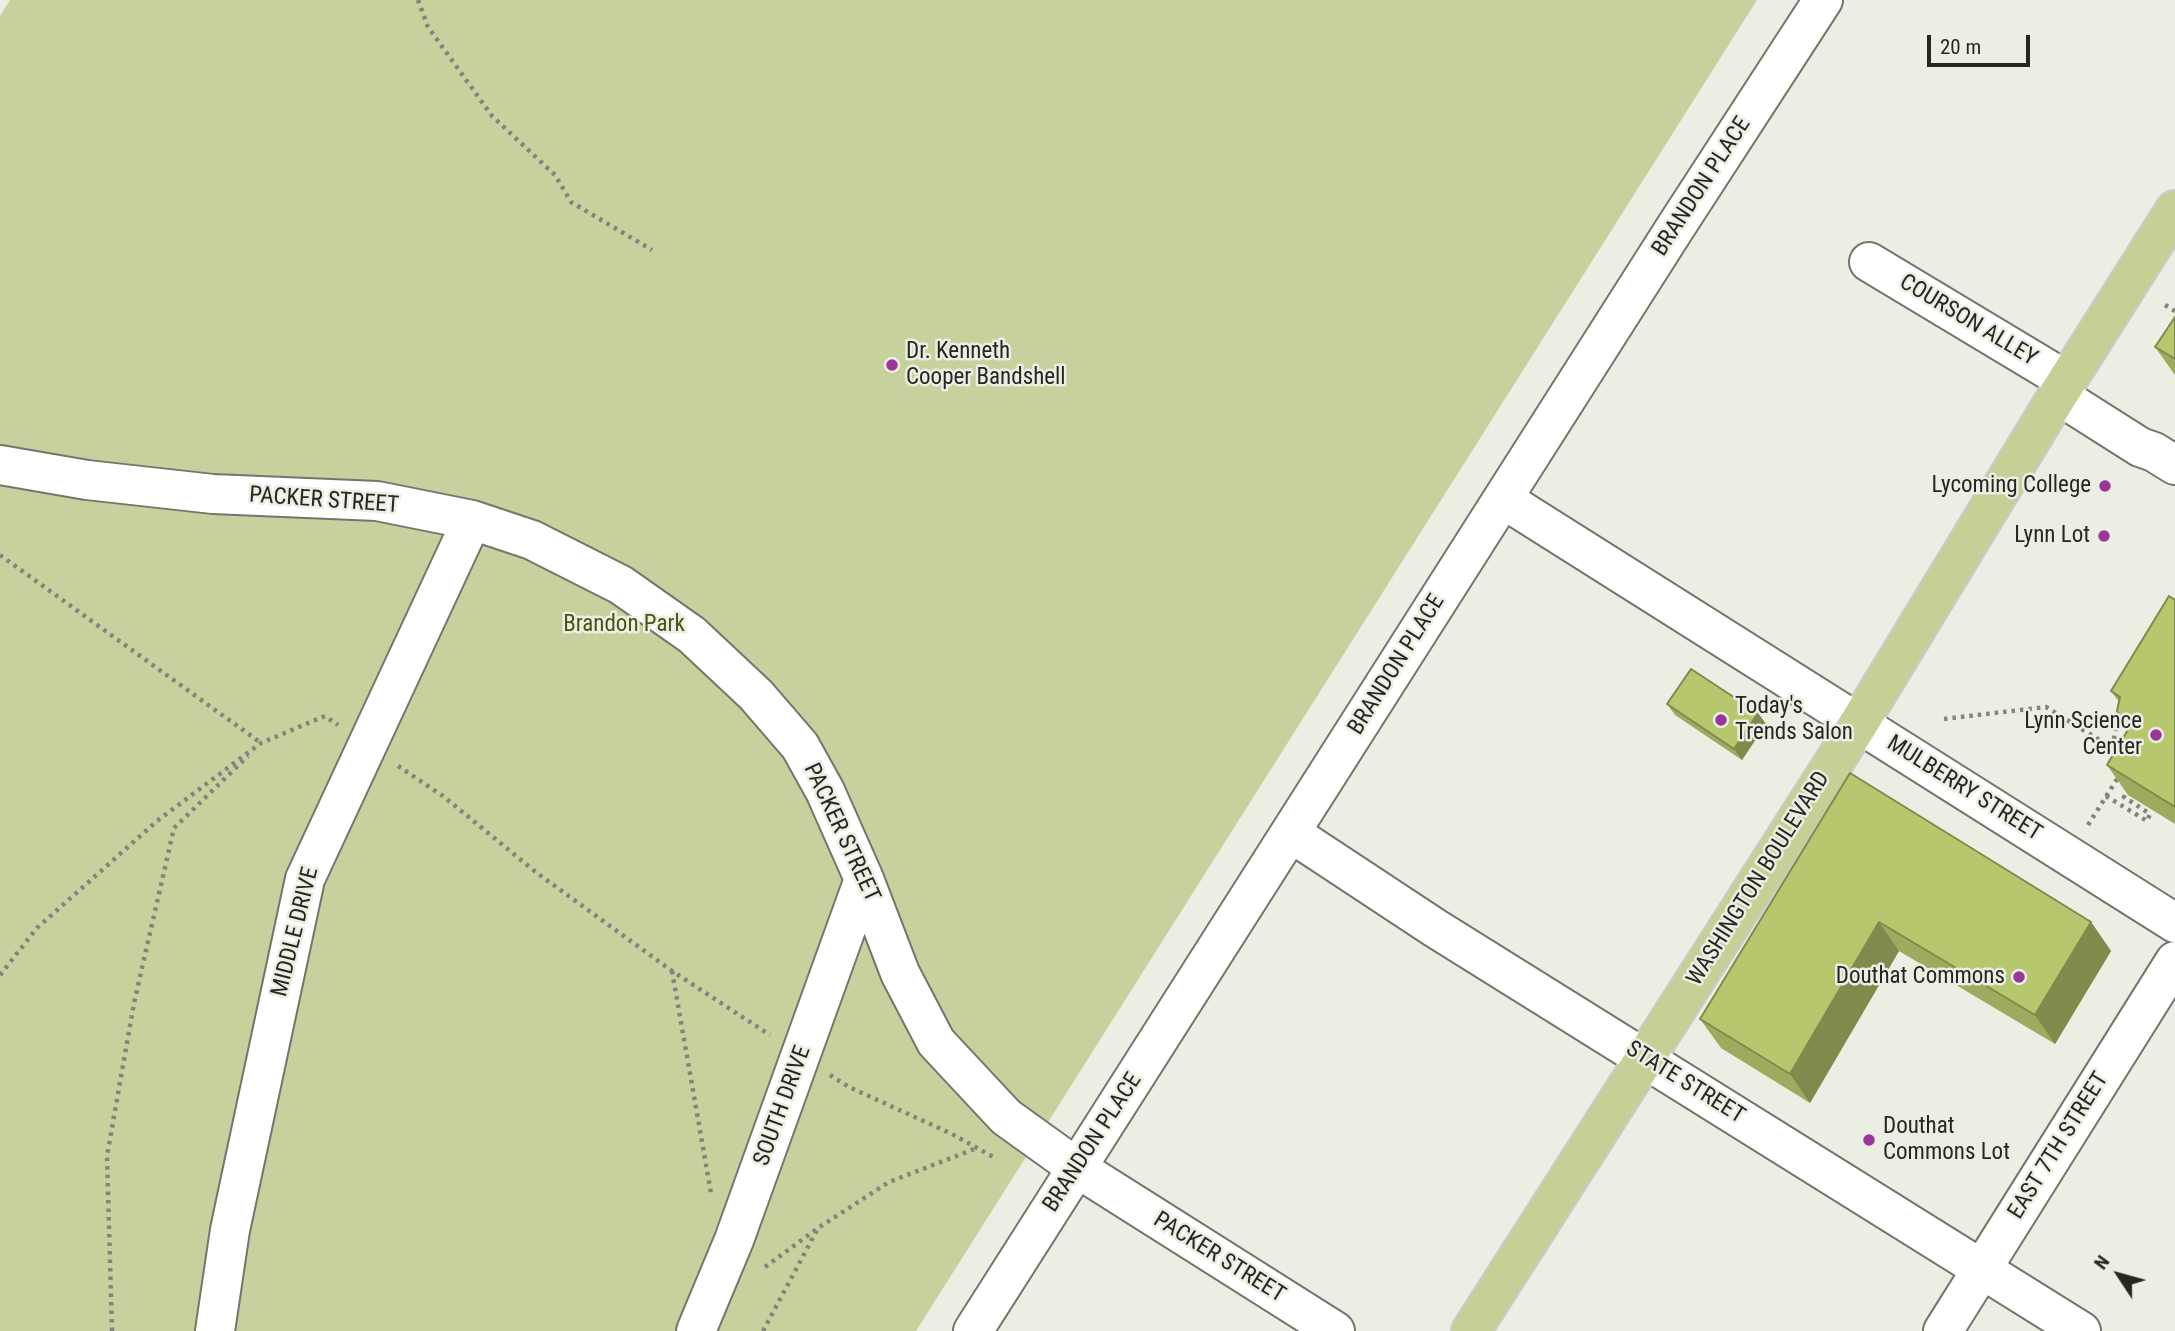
<!DOCTYPE html>
<style>
body{margin:0}
#map{position:relative;width:2175px;height:1331px;overflow:hidden;background:#ebeee2;font-family:"Roboto Condensed",sans-serif}
canvas{display:block}
.north{position:absolute;left:2084px;top:1240px;width:70px;height:70px;-webkit-text-stroke:5px #ebeee2;paint-order:stroke;rotate:306deg;font-size:19px;font-weight:700;line-height:28px;text-align:center;color:#262722}
.north::after{content:'';display:block;margin:auto;width:24px;height:32px;background:#262722;clip-path:polygon(50% 0,100% 100%,50% 72%,0 100%)}
.scale{position:absolute;left:1927px;top:35px;width:103px;height:32px;box-sizing:border-box;border:4px solid #262722;border-top:0;padding-left:9px;font-size:21px;line-height:24px;white-space:nowrap;color:#262722;-webkit-text-stroke:5px #ebeee2;paint-order:stroke}
</style>
<div id="map">
<canvas width="2175" height="1331"></canvas>
<div class="north">N</div>
<div class="scale">20 m</div>
</div>
<script>
const ctx = document.querySelector('canvas').getContext('2d');
ctx.lineJoin = 'round';
function fill(path, color) {
  ctx.fillStyle = color;
  ctx.fill(path, 'evenodd');
}
function toPath(rows) {
  const path = new Path2D();
  for (const r of rows) {
    path.moveTo(r[0], r[1]);
    for (let i = 2; i < r.length; i += 2) path.lineTo(r[i], r[i + 1]);
  }
  return path;
}
function stroke(path, color, width, dash) {
  ctx.strokeStyle = color;
  ctx.lineWidth = width;
  ctx.lineCap = dash ? 'butt' : 'round';
  ctx.setLineDash(dash || []);
  ctx.stroke(path);
}
function write(font, color, halo, rows, align = 'center') {
  ctx.font = font + ' "Roboto Condensed",sans-serif';
  ctx.lineWidth = 5;
  ctx.setLineDash([]);
  ctx.textBaseline = 'middle';
  ctx.strokeStyle = halo;
  ctx.fillStyle = color;
  for (const [text, x, y, turn = 0] of rows) {
    ctx.save();
    ctx.translate(x, y);
    ctx.rotate((+turn || 0) * Math.PI / 180);
    ctx.textAlign = isNaN(turn) ? turn : align;
    if (halo) ctx.strokeText(text, 0, 0);
    ctx.fillText(text, 0, 0);
    ctx.restore();
  }
}
const green = toPath([
 [10,0,1757,0,916,1331,0,1331,0,16]
]);
const path = toPath([
 [418,0,428,27,492,116,555,175,571,202,652,250],
 [2165,305,2175,311],
 [0,555,261,743],
 [1944,719,2046,707,2101,741,2114,744],
 [2117,756,2114,736,2121,710],
 [398,766,443,796,537,873,672,971,770,1035],
 [2106,796,2147,821,2150,814,2124,797,2129,788],
 [2088,825,2119,776],
 [672,971,711,1193],
 [0,975,37,928,157,821,261,743,325,716,338,725],
 [830,1075,849,1087,952,1134,997,1159],
 [765,1267,818,1228,889,1182,977,1148],
 [112,1331,107,1156,134,1003,174,828,248,756],
 [763,1331,817,1230]
]);
const minor = toPath([
 [1869,262,2067,381],
 [2058,395,2140,447,2154,452,2175,465],
 [0,465,87,480,213,494,377,501,472,520,532,540,621,585,692,635,756,695,800,746,825,791,864,879,900,973,936,1042,1006,1117,1077,1168,1335,1331],
 [1503,499,2175,923],
 [1291,833,1435,928,2081,1331],
 [215,1331,230,1230,305,879,472,520],
 [696,1331,734,1240,864,879],
 [973,1331,1675,228,1823,0],
 [1943,1331,2175,961]
]);
const major = toPath([
 [1471,1331,1859,723,2058,395,2175,210]
]);
const wall = toPath([
 [2175,317,2175,375,2155,347],
 [2175,600,2175,824,2128,795,2107,765,2128,730,2123,723,2119,702,2111,691],
 [1667,704,1758,713,1766,724,1742,760,1675,715],
 [1850,773,2091,922,2111,951,2055,1044,1899,951,1810,1103,1721,1048,1700,1019]
]);
const shadedWall = toPath([
 [1758,713,1766,724,1742,760,1734,749],
 [1879,922,1899,951,1810,1103,1790,1074],
 [2091,922,2111,951,2055,1044,2035,1015]
]);
const building = toPath([
 [2175,317,2175,359,2155,347,2175,317],
 [2169,596,2175,600,2175,807,2107,765,2129,728,2123,723,2117,711,2120,697,2111,691,2169,596],
 [1691,669,1758,713,1734,749,1667,704,1691,669],
 [1850,773,2091,922,2035,1015,1879,922,1790,1074,1700,1019,1850,773]
]);
const markers = [
 [892,365,7,"#9b359a"],
 [2105,486,7,"#9b359a"],
 [2104,536,7,"#9b359a"],
 [1721,720,7,"#9b359a"],
 [2156,735,7,"#9b359a"],
 [2019,977,7,"#9b359a"],
 [1869,1140,7,"#9b359a"]
];
const streetNames = [
 ["BRANDON PLACE",1702,187,-57],
 ["COURSON ALLEY",1968,321,31],
 ["PACKER STREET",324,501,4],
 ["BRANDON PLACE",1397,665,-58],
 ["MULBERRY STREET",1964,789,32],
 ["PACKER STREET",841,833,65],
 ["WASHINGTON BOULEVARD",1759,879,-58],
 ["MIDDLE DRIVE",296,932,-76],
 ["STATE STREET",1685,1083,32],
 ["SOUTH DRIVE",783,1106,-70],
 ["BRANDON PLACE",1093,1143,-57],
 ["EAST 7TH STREET",2059,1146,-58],
 ["PACKER STREET",1219,1258,32]
];
const poiNames = [
 ["Dr. Kenneth",906,352,"left"],
 ["Cooper Bandshell",906,378,"left"],
 ["Lycoming College",2091,486],
 ["Lynn Lot",2090,536],
 ["Today's",1735,707,"left"],
 ["Trends Salon",1735,733,"left"],
 ["Lynn Science",2142,722],
 ["Center",2142,748],
 ["Douthat Commons",2005,977],
 ["Douthat",1883,1127,"left"],
 ["Commons Lot",1883,1153,"left"]
];
const parkNames = [
 ["Brandon Park",624,625]
];
fill(green, '#c6d19d');
stroke(minor, '#74766c', 42);
stroke(major, '#cbcbca', 42);
stroke(path, '#83857d', 4.5, [3.5, 5]);
stroke(minor, '#fff', 38);
stroke(major, '#c5cf96', 38);
fill(wall, '#9dab5f');
fill(shadedWall, '#7f8b4d');
fill(building, '#b6c76e');
stroke(building, '#7f8b4d', 2);
for (const [x, y, r, color] of markers) {
  const dot = new Path2D();
  dot.arc(x, y, r, 0, 2 * Math.PI);
  ctx.fillStyle = color;
  ctx.fill(dot);
  stroke(dot, '#ebeee2', 2.5);
}
write('23px', '#262722', '#ebeee2', streetNames);
write('23px', '#262722', '#ebeee2', poiNames, 'right');
write('23px', '#4a5412', '#ebeee2', parkNames);
</script>
